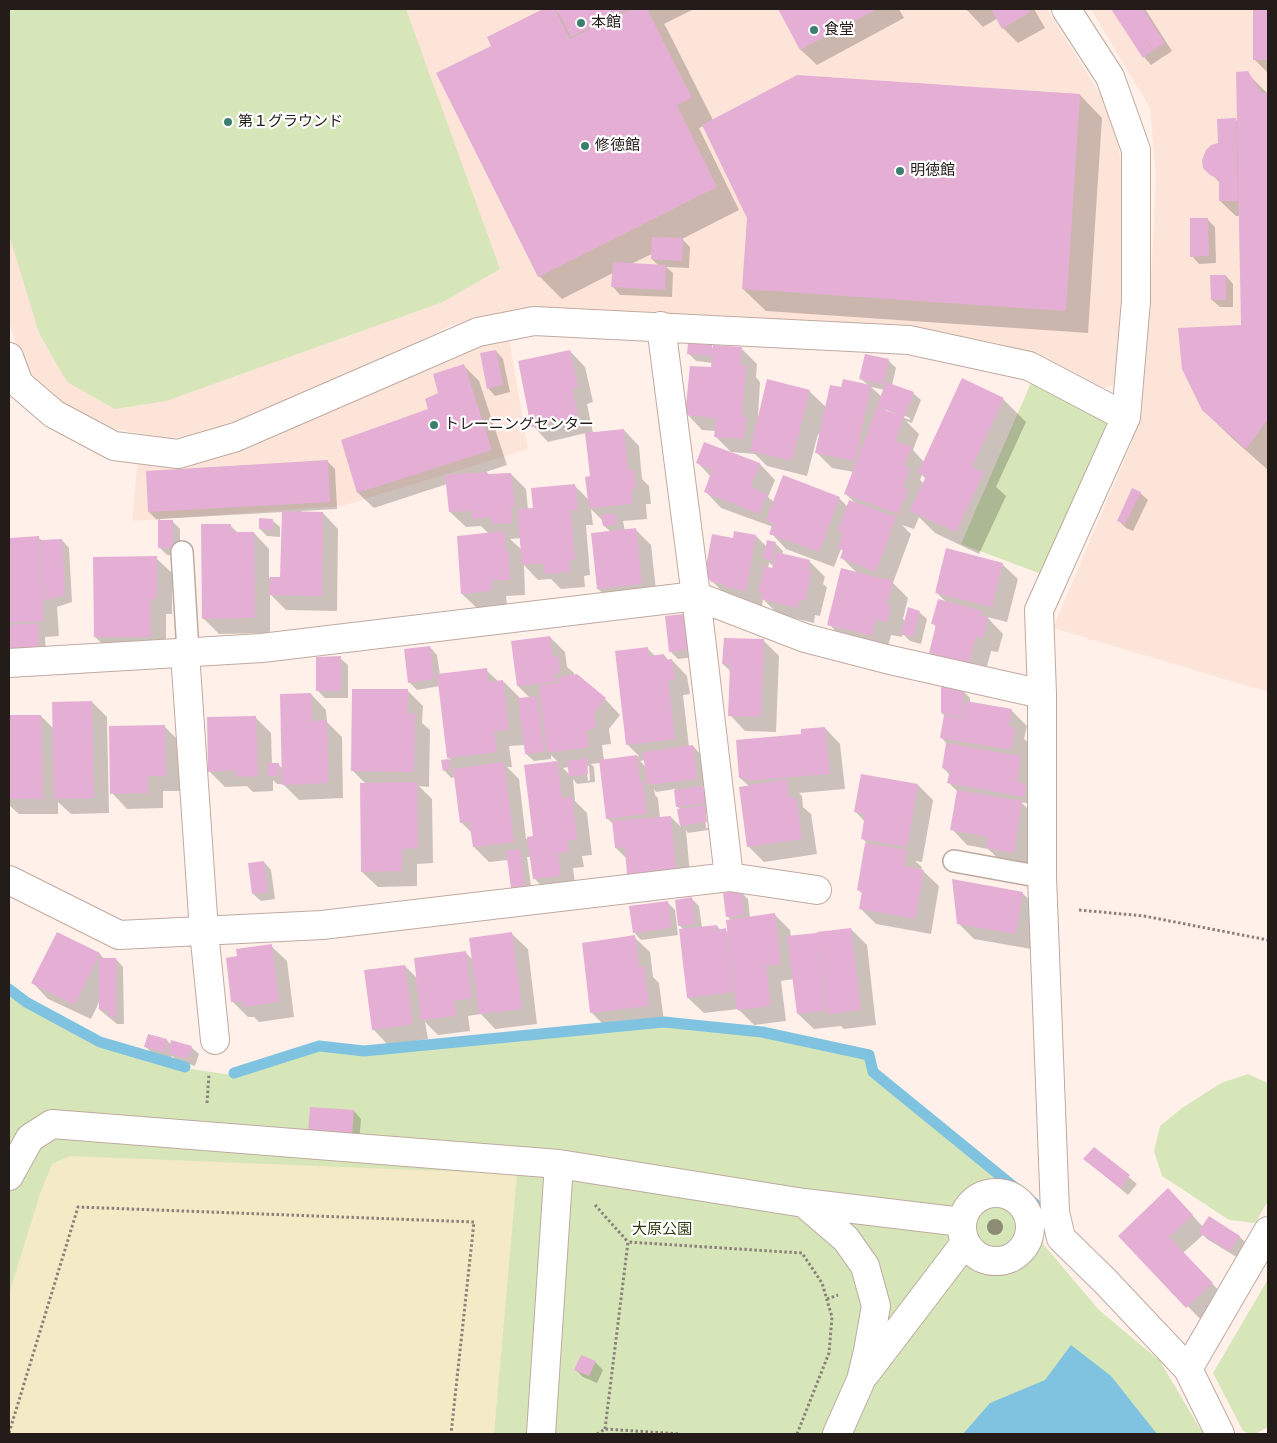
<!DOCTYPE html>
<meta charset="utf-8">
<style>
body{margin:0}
#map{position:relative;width:1277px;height:1443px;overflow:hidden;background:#fff1ea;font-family:"PT Sans Narrow",sans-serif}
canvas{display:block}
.frame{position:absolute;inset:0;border:10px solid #241c18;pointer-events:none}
</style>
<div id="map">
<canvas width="1277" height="1443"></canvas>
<div class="frame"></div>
</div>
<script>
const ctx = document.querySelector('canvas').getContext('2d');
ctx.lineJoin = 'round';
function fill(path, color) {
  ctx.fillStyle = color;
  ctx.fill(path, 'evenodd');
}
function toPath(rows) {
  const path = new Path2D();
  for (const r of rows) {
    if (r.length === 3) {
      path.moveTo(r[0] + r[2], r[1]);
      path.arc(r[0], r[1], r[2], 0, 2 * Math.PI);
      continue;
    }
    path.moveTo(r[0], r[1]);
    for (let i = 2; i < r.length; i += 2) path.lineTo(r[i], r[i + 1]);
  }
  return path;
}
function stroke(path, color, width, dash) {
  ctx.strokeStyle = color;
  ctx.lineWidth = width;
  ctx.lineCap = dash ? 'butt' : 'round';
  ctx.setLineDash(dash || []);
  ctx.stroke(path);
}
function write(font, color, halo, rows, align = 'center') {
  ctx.font = font + ' "PT Sans Narrow","Noto Sans JP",sans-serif';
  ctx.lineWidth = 4.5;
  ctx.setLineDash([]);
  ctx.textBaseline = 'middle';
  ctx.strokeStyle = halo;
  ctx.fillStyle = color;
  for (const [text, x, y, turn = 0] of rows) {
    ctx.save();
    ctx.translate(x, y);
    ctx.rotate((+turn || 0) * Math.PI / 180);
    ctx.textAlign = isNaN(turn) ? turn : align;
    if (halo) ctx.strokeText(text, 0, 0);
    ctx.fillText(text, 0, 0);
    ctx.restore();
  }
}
const built = toPath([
 [9,9,1047,9,1115,118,1125,196,1126,290,1115,384,1097,391,1039,358,998,343,903,327,537,307,483,316,449,326,354,376,213,431,170,439,102,426,61,401,29,372,19,352,9,322],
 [1091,9,1268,9,1268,692,1053,628,1132,442,1145,357,1152,261,1156,176,1150,108],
 [488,338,509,338,528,449,342,506,132,521,138,458]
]);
const green = toPath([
 [9,9,406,9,500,269,443,302,166,401,115,409,67,382,39,333,9,235],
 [1033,378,1108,416,1111,427,1041,574,961,544],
 [9,990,25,1003,100,1043,185,1068,232,1075,317,1049,363,1055,663,1025,760,1035,867,1058,871,1075,1037,1211,1044,1245,1099,1310,1160,1361,1203,1434,9,1434],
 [1248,1074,1268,1083,1268,1201,1255,1223,1229,1220,1162,1176,1154,1151,1160,1126,1182,1108,1221,1083],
 [1268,1279,1268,1427,1255,1434,1251,1434,1243,1431,1213,1373]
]);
const sand = toPath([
 [70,1156,517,1174,494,1434,9,1434,9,1294,40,1194,52,1164]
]);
const water = toPath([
 [1071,1345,1111,1376,1157,1434,963,1434,990,1403,1045,1380]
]);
const shadow = toPath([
 [545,9,556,9,559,13,558,9,694,9,664,24,666,27,713,120,1080,95,1102,118,1088,333,766,311,743,289,748,218,704,126,699,128,739,210,682,239,690,247,689,268,666,267,673,273,672,297,620,295,613,287,613,273,562,299,539,276,493,46,488,37],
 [652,254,652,259,659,266,631,264],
 [780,9,899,9,904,18,817,65,801,50],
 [966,9,1034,9,1045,28,1018,43,1003,28,998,18,983,27],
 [1112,9,1145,9,1172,51,1151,65,1144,57],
 [1255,9,1268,9,1268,73,1254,59],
 [1247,73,1268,94,1268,470,1233,439,1203,410,1243,326,1240,216,1236,216,1220,201,1220,183,1205,167,1235,119,1238,122],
 [1207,219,1215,227,1216,263,1199,264,1192,256],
 [1226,276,1233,284,1233,307,1220,307,1212,300],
 [711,346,714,349,741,348,757,364,756,377,760,382,758,416,759,416,809,391,826,407,842,389,868,385,861,379,888,360,896,368,892,385,913,393,921,400,912,423,906,421,919,434,913,450,924,462,962,380,1004,400,1026,422,996,487,1006,496,979,554,935,533,919,517,914,529,902,525,911,534,893,583,908,598,903,619,906,622,919,612,927,619,921,644,910,641,903,634,902,637,891,635,887,650,844,640,829,624,858,574,842,558,844,552,841,549,834,567,786,549,771,533,773,527,721,508,706,492,711,477,698,463,705,443,760,464,775,480,768,497,774,502,839,498,848,507,856,504,846,494,854,472,832,468,816,452,820,435,818,434,807,476,767,466,755,454,731,452,715,436,716,431,702,430,687,414,712,368,713,363,696,361,689,354],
 [871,387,885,390,882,397],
 [886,408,910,418,910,420,886,411],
 [922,475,926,479,924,484,920,480],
 [496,351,503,359,510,392,495,396,488,388],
 [570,351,585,367,593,402,587,404,593,433,624,430,639,446,642,479,649,486,651,504,646,504,647,519,623,521,625,531,635,529,651,545,657,599,614,604,598,589,592,534,611,532,604,526,603,521,591,509,593,525,586,525,590,575,584,576,585,587,561,589,551,579,538,580,524,565,525,595,506,596,507,606,478,609,462,594,489,534,481,526,466,527,450,512,447,484,374,508,358,493,343,441,430,410,439,394,464,366,479,381,507,465,486,472,490,476,511,474,526,489,528,510,535,509,575,486,589,500,592,477,586,433,548,442,533,426],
 [521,538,522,550,510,539],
 [327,461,335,469,337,509,301,511,301,513,323,513,338,529,337,611,286,610,270,594,270,633,219,634,203,618,230,525,238,533,254,533,269,549,269,578,282,578,283,512,160,519,160,522,172,521,180,529,180,555,167,555,159,547,159,519,157,520,149,512,147,472],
 [1140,493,1148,500,1133,531,1126,528,1118,520],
 [272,520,280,527,280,537,267,536,260,529],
 [756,536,767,547,768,542,776,544,783,551,782,555,809,561,825,577,823,584,827,587,820,616,815,615,814,623,778,614,763,599,762,606,741,602,728,597,712,581,734,540],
 [769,563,774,566,773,569,768,568],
 [39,538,43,541,62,540,69,548,72,602,57,607,59,636,45,637,46,658,9,660,9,539],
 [156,558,172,573,172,614,166,614,166,652,111,652,95,637],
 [1002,564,1018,579,1007,622,987,617,1003,634,998,652,991,651,984,678,946,668,930,652,936,627,933,623,947,603,937,593],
 [682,615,690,623,694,657,678,659,671,652],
 [550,637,565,652,567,667,574,673,574,676,605,699,620,715,609,729,611,744,602,745,604,761,639,756,628,745,648,649,655,656,664,655,669,661,672,660,687,676,690,694,683,695,689,747,693,746,700,754,704,786,701,786,710,795,714,829,688,833,686,830,691,886,644,890,629,875,627,859,616,848,614,825,607,818,600,763,591,764,594,767,595,782,577,784,573,779,575,801,587,813,592,855,582,856,584,867,573,868,576,891,549,894,534,878,531,857,527,857,532,893,520,895,512,888,508,860,489,862,474,847,472,833,461,822,455,777,451,778,444,770,443,761,451,760,448,758,440,686,417,690,409,682,430,647,437,655,440,675,486,670,499,682,503,681,519,697,519,699,530,698,518,686],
 [525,745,526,754,534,761,551,759,551,755,558,762,525,766,534,838,526,839,519,779,507,767,512,767,509,746],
 [646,760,646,767,640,761],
 [586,766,589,766,590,780,588,781],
 [569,767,570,775,563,768],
 [654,789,656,792,675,789,677,806,680,809,679,810,681,827,671,817,660,818,658,798,655,795],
 [705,813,707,813,709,828,706,828],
 [763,640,779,656,776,732,745,731,730,715,731,672,723,664],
 [340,658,348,665,348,698,325,698,318,691],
 [407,690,423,706,422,723,430,730,429,787,419,786,432,799,433,863,417,864,417,886,378,887,362,872,366,784,352,770],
 [962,690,970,698,970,703,1011,710,1027,726,1024,739,1030,744,1027,764,1036,773,1031,804,1021,802,1037,818,1029,868,1003,863,988,849,967,845,952,829,958,792,949,783,950,775,943,768,947,744,941,737,945,716,942,713],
 [311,694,326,710,327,722,342,737,343,798,299,800,283,784,277,784,273,780,273,791,253,792,247,786,225,787,209,771,256,718,271,733,272,765,278,764,283,769],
 [92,702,107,717,109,813,71,814,58,802,58,814,19,814,9,805,9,717,41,716,54,729],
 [164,726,180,742,181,791,163,791,163,808,127,809,112,793],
 [825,728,840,744,845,789,799,793,802,796,803,807,811,814,817,854,764,862,749,847,740,788,749,786,740,778,803,735],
 [918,785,933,800,922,862,915,861,922,867,921,871,923,871,939,886,931,934,876,924,860,908,863,894,858,890,866,842,862,838,865,822,856,812],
 [264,862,271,870,275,899,261,901,253,894],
 [741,892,748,899,750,918,775,915,790,930,791,937,851,929,867,945,876,1025,844,1029,841,1026,814,1029,798,1014,794,979,781,981,786,1021,754,1025,738,1009,704,1013,688,998,680,930,684,930,679,925,691,898,699,906,702,928,717,926,721,930,725,930,729,933,731,920,728,917],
 [1022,893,1038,908,1031,949,974,939,958,923],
 [667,902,675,910,678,935,641,940,634,932],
 [57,933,100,954,104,959,116,959,123,967,124,1024,117,1024,100,1010,100,1000,91,1019,48,999,33,983],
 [512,934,528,949,537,1024,495,1029,481,1014,468,1016,470,1031,438,1035,425,1022,428,1039,388,1045,373,1029,405,966,418,979,466,953,473,960],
 [634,937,650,952,653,977,659,983,664,1021,607,1028,592,1013],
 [271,946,287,961,294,1017,259,1022,254,1017,248,1017,233,1002,238,957],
 [149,1035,167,1040,171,1045,191,1047,199,1054,195,1066,177,1060,172,1056,171,1059,153,1054,145,1046],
 [354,1111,361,1119,359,1144,317,1142],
 [1094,1148,1137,1184,1128,1195,1093,1166],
 [1183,1205,1203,1227,1239,1236,1247,1244,1238,1258,1207,1239,1203,1235,1183,1253,1227,1299,1203,1322,1120,1236],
 [595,1362,603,1370,597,1383,583,1377,576,1370]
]);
const stream = toPath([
 [9,989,26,1002,100,1042,185,1067],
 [234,1073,319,1046,364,1051,664,1022,762,1032,869,1055,873,1072,1035,1204]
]);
const building = toPath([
 [543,9,555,9,570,39,631,9,647,9,692,98,677,105,717,187,538,277,436,73,491,46,487,37],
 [557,9,626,9,571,37],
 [778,9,877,9,800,50],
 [991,9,1028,9,1030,12,1002,29],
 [1111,9,1143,9,1165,43,1154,50,1140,30,1153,50,1143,58],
 [1253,9,1268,9,1268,60,1253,60],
 [1248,71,1261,93,1268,93,1268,419,1246,449,1202,410,1182,369,1178,328,1241,325,1236,72],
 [797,75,1080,94,1066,311,742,289,747,218,702,125],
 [1236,118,1238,201,1219,201,1219,179,1210,175,1203,168,1202,160,1206,150,1211,145,1218,143,1217,119],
 [1190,218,1208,218,1209,256,1190,257],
 [652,237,683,238,682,261,651,259],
 [613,262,666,265,665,290,611,287],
 [1210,275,1226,275,1226,300,1211,300],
 [688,343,712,345,711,356,687,354],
 [713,345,742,347,740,365,746,365,742,417,746,417,744,439,714,437,716,418,685,415,690,366,711,367],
 [496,350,503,385,487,389,480,353],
 [570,350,578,387,572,388,578,417,531,427,518,361],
 [865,354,889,359,883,384,859,379],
 [464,364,492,450,357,493,341,440,428,409,425,399,438,393,433,374],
 [962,378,1004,398,972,467,984,472,956,532,910,511,926,476,918,473],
 [767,379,810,390,792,461,750,451],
 [843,379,871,385,855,461,815,453,830,385,841,387],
 [886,382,914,392,895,441,912,447,904,466,910,468,903,487,908,489,898,514,844,494,877,407,898,415,877,406],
 [624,429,628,470,634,469,636,489,631,489,632,504,589,508,585,477,590,476,585,433],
 [704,442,760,463,751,487,767,494,759,514,704,492,712,470,696,463],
 [328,460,330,502,148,512,146,471],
 [487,472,488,474,511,473,515,507,511,507,512,523,492,524,491,517,472,519,472,511,449,512,445,475],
 [783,475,840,497,819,552,769,534,773,523,766,520],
 [575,484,578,510,571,510,575,560,569,561,570,572,544,574,543,563,522,565,517,509,533,508,531,488],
 [1132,488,1141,492,1125,524,1117,521],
 [849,500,896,517,876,572,840,558,843,550,838,548,843,533,838,531],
 [282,511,323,512,322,596,269,595,270,577,280,577],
 [616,514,618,524,603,526,601,515],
 [259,518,273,519,273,530,259,529],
 [158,520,173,520,173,548,158,548],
 [201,524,231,524,231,532,254,532,255,618,202,619],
 [636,528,642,584,597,589,591,533],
 [504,531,506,551,509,551,510,580,491,581,492,591,461,594,457,536],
 [734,531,756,535,746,591,724,587,725,584,711,582,705,572,712,534,733,538],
 [39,536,44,621,9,623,9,538],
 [62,539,65,595,44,601,41,540],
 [767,540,776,542,772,561,763,558],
 [946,548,1003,563,992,607,935,593],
 [776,552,810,560,808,570,812,571,805,601,800,600,798,608,761,599,762,593,758,592,765,566,772,568],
 [157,556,157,599,151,599,151,637,94,637,93,557],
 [841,568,893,581,887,604,891,606,887,622,876,620,872,636,827,625],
 [938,599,982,611,981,615,988,617,983,638,976,636,969,663,929,653,936,625,931,624],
 [908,607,920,611,913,637,901,634],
 [683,614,687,650,669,652,665,616],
 [38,623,39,651,9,652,9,625],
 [550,636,553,657,558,656,560,673,555,673,555,682,517,686,511,641],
 [724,638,764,639,761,717,728,716,730,665,722,664],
 [430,646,434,679,408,683,404,649],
 [648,647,649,656,664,654,665,660,672,659,675,679,668,680,675,739,626,745,615,651],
 [341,656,341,691,316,691,316,657],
 [487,668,488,682,503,680,509,730,494,731,497,752,447,758,437,674],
 [577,674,606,698,594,713,596,728,587,730,589,747,547,753,539,685,559,683,558,677],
 [941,686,963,689,963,717,966,701,1012,709,1009,726,1015,728,1011,750,940,738,944,715,963,719,963,717,941,713],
 [352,689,408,689,407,714,415,713,414,772,351,771],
 [311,693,312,721,327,720,328,783,282,785,280,694],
 [537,696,544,752,525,754,518,698],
 [92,701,94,798,54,799,52,702],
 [9,715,41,715,43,799,9,799],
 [256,716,258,776,236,777,236,770,208,772,207,717],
 [165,725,166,776,148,776,148,793,110,794,109,726],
 [825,727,830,774,746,781,746,778,739,778,736,740,801,734,801,729],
 [946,743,1021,756,1017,782,1026,784,1024,797,947,783,950,770,942,768],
 [693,745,697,779,647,785,643,752],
 [637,755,640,782,643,781,647,814,606,819,599,760],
 [587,758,588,774,569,777,567,761],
 [449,759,451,769,443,771,441,760],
 [557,761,562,798,572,796,577,840,567,841,569,852,558,853,561,876,533,879,527,837,533,836,524,765],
 [504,762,514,842,473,847,469,821,460,823,453,769],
 [267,763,279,763,279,776,268,777],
 [861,774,918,784,907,847,861,839,865,814,854,812],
 [787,779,789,798,796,797,802,839,747,847,739,787],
 [417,782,418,848,402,849,402,871,361,872,360,783],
 [703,786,704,803,676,807,674,790],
 [957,790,1022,801,1014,853,986,848,988,837,950,830],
 [705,805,707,822,680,826,677,809],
 [671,816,676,871,627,875,625,847,615,848,612,821],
 [865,843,907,850,904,866,924,870,915,919,859,909,862,891,857,890],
 [520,849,525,886,511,888,506,851],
 [264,861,268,892,252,894,248,863],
 [952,879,1023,892,1016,934,957,924],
 [741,890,744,915,726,917,723,893],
 [692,897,695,924,678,926,675,900],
 [668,901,671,928,633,933,629,906],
 [775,913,781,964,766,966,771,1006,737,1010,726,920],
 [717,925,717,930,726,928,734,992,687,998,679,929],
 [851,928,861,1010,828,1014,817,932],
 [57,932,100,953,75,1005,31,983],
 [512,932,522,1009,479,1014,469,938],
 [817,933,826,1011,797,1014,787,936],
 [635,935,639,967,644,966,649,1006,590,1013,582,943],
 [272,944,279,1002,243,1007,242,1001,231,1002,226,958,237,956,236,949],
 [466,951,472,998,454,1001,456,1016,421,1020,414,958],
 [99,958,116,958,116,1017,108,1017,108,1010,99,1010],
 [405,965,413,1024,372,1030,364,970],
 [148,1034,167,1039,164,1052,144,1047],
 [171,1040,192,1046,188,1059,168,1053],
 [310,1107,354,1110,352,1137,308,1134],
 [1094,1147,1130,1175,1120,1188,1083,1159],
 [1168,1188,1193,1215,1169,1237,1213,1283,1186,1308,1118,1236],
 [1209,1216,1240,1236,1230,1251,1198,1232],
 [581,1355,596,1361,589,1376,574,1370]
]);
const path = toPath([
 [1079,910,1144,916,1268,940],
 [207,1103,209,1074],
 [595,1205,628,1242],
 [827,1299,838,1295],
 [605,1429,628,1242,802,1253,822,1283,832,1317,829,1353,797,1434],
 [9,1433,78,1207,474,1222,451,1434],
 [597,1434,605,1429,680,1434]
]);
const lane = toPath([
 [182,552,188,652],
 [954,861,1042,877]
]);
const street = toPath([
 [1066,9,1110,77,1136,150,1136,301,1126,417,1039,610,1042,694,1042,877,1055,1212,1061,1238,1105,1281,1188,1369,1220,1434],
 [9,357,19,384,54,414,114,446,178,454,236,437,478,332,534,321,909,340,1029,366,1126,417],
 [185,653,204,931,215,1040],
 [9,663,262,648,696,596,805,638,886,659,1042,694],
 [729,877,817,890],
 [9,880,119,935,322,925,729,877,696,596,661,326],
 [9,1176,30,1138,52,1124,559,1164,804,1203,962,1222],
 [996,1227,34],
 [804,1203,846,1239,865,1266,876,1306,868,1351,861,1380,837,1434],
 [1188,1369,1268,1231],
 [866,1373,965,1243],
 [541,1434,559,1164]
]);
const trees = [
 [995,1227]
];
const markers = [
 [581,23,5,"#3c7e6f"],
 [814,30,5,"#3c7e6f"],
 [228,122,5,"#3c7e6f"],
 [585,146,5,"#3c7e6f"],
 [900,171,5,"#3c7e6f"],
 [434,425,5,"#3c7e6f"]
];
const poiNames = [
 ["本館",591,23],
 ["食堂",824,30],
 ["第１グラウンド",238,122],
 ["修徳館",595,146],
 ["明徳館",910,171],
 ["トレーニングセンター",444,425]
];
const parkNames = [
 ["大原公園",662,1230]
];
fill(built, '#fde4d9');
fill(green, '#d7e6b9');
fill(sand, '#f4eac5');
fill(water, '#7fc3e1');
fill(shadow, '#0003');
stroke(stream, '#7fc3e1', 11);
fill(building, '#e5afd5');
stroke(lane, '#bfaaa0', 24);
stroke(street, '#bfaaa0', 30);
stroke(path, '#8b807a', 3, [2.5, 2.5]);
stroke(lane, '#fff', 21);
stroke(street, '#fff', 28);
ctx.fillStyle = '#8c8c72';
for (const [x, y] of trees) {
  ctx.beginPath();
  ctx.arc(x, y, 8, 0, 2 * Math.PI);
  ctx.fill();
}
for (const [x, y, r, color] of markers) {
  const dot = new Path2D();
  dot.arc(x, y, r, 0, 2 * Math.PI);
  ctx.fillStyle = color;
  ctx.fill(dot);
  stroke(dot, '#fff', 2);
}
write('15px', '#241c18', '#fff', poiNames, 'left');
write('15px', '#2e3a0f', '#fff', parkNames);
</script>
